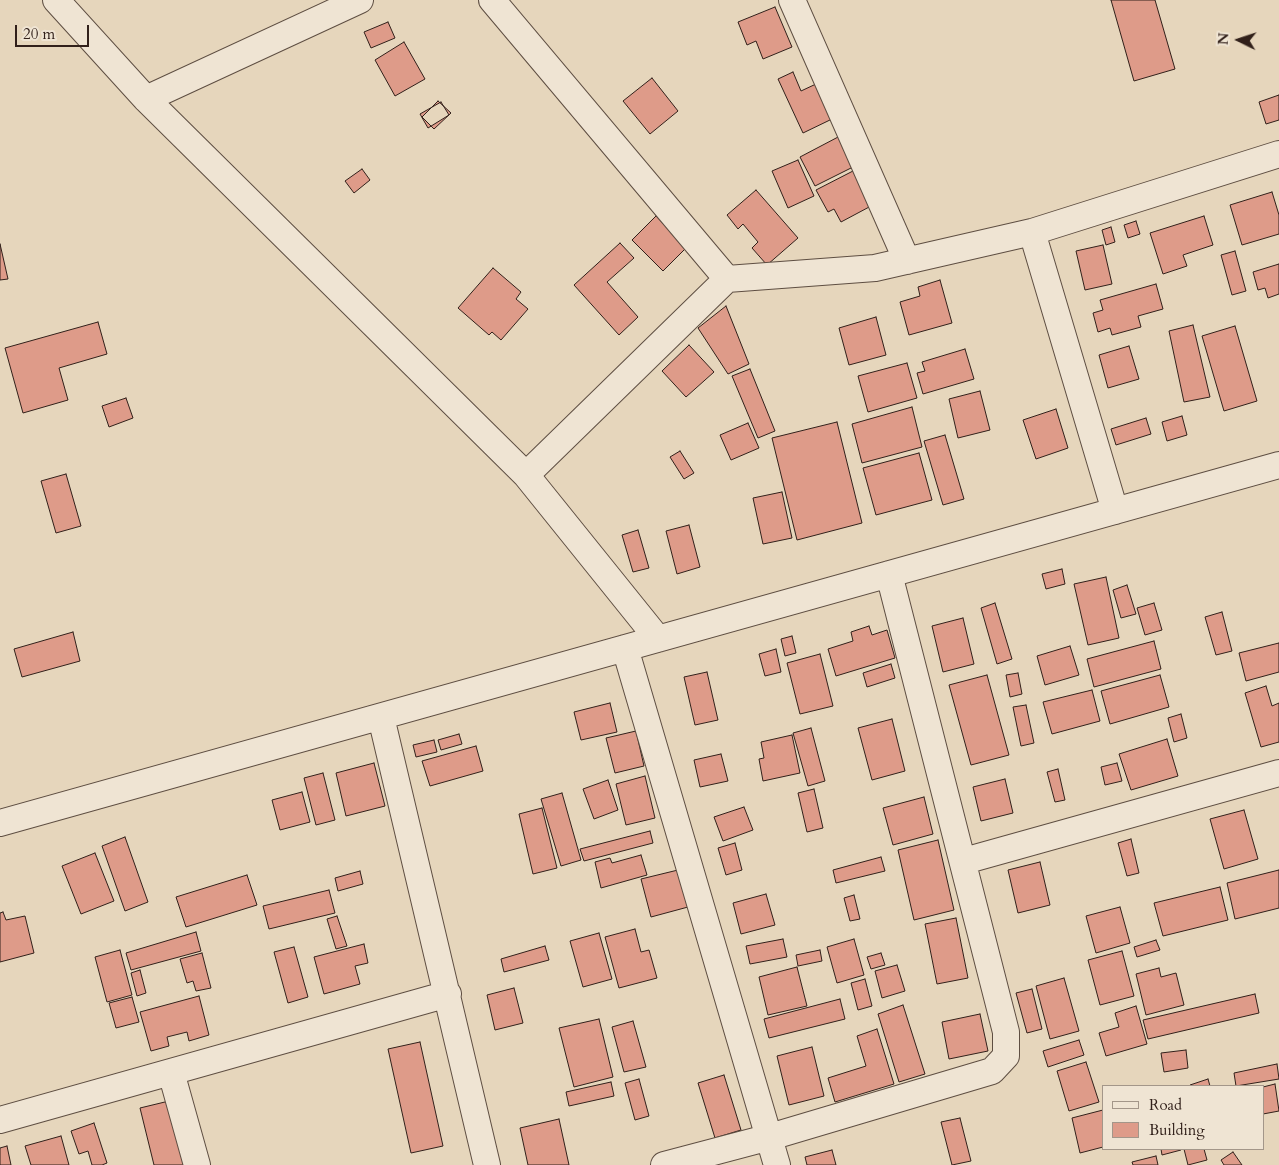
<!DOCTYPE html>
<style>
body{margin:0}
#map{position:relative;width:1279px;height:1165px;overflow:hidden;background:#e6d6bc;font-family:Cardo,serif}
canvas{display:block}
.legend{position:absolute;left:1102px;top:1085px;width:162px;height:65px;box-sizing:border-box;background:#efe4d3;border:1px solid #a39689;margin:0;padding:6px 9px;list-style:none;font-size:15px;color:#31201a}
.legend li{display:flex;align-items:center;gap:10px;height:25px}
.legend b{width:25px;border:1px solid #a39689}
.north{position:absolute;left:1214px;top:15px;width:50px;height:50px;-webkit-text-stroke:4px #efe4d3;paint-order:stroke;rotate:274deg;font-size:14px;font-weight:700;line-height:20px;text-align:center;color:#31201a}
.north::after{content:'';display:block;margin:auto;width:18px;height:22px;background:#31201a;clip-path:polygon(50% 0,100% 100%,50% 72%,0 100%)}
.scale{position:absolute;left:15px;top:25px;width:74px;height:22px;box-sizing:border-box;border:2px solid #31201a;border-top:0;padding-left:6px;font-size:15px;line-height:18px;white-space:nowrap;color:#31201a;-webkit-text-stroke:4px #efe4d3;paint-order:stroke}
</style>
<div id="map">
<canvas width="1279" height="1165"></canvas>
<ul class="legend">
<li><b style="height:6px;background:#efe4d3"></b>Road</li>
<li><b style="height:14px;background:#de9b89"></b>Building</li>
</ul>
<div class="north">N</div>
<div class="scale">20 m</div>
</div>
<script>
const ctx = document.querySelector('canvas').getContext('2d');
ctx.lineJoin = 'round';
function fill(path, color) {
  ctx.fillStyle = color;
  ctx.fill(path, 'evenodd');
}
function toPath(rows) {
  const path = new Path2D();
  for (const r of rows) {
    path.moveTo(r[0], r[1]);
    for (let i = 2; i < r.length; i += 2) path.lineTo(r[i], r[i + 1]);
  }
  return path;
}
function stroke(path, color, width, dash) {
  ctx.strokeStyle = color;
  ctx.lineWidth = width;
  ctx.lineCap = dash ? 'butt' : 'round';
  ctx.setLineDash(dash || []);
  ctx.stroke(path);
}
const building = toPath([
 [1111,0,1155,0,1175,69,1134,81,1111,0],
 [775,7,792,47,763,59,756,41,747,45,738,22,775,7],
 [388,22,395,38,371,48,364,32,388,22],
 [404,42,425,79,395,96,375,60,404,42],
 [793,72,801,91,816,84,832,119,803,133,778,79,793,72],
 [652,78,678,111,650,134,623,101,652,78],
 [1279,95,1279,120,1266,124,1259,102,1279,95],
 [438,101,451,113,434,129,422,117,438,101],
 [441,102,449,115,428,128,420,114,441,102],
 [840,136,855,166,815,186,800,157,840,136],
 [798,160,814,196,788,208,772,171,798,160],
 [362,169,370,180,354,193,345,181,362,169],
 [853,171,871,206,841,222,834,209,828,212,816,190,853,171],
 [756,190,798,238,767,265,752,248,758,242,743,224,738,229,727,215,756,190],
 [1272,192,1279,215,1279,234,1242,245,1230,205,1272,192],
 [656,216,686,248,663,271,632,240,656,216],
 [1204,216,1213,245,1183,255,1187,266,1163,274,1150,233,1204,216],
 [1136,221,1140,234,1128,238,1124,225,1136,221],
 [1111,227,1115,242,1106,245,1102,230,1111,227],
 [620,243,634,258,607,282,638,317,619,335,574,285,620,243],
 [0,244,8,279,0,280,0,244],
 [1103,245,1112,284,1085,290,1076,251,1103,245],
 [1235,251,1246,291,1232,295,1221,255,1235,251],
 [1279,264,1279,294,1268,298,1265,288,1258,290,1253,272,1279,264],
 [493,268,521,292,516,299,528,309,501,340,492,332,489,335,458,308,493,268],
 [940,280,952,323,909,335,900,302,920,296,918,287,940,280],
 [1156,284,1163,309,1138,316,1141,327,1112,335,1110,328,1098,332,1093,313,1103,310,1100,300,1156,284],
 [726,306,749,364,728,374,698,328,726,306],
 [876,317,886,355,849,365,839,328,876,317],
 [98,322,107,354,59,368,68,400,23,413,5,348,98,322],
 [1193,325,1210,397,1184,402,1169,331,1193,325],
 [1235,326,1257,401,1224,411,1202,336,1235,326],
 [689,345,714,372,686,397,662,371,689,345],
 [1129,346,1139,379,1108,388,1099,355,1129,346],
 [965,349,974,379,923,394,917,373,925,371,922,362,965,349],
 [907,363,917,398,868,412,858,376,907,363],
 [750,369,775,431,758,438,732,376,750,369],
 [980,391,990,430,958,438,949,399,980,391],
 [126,398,133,418,109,427,102,406,126,398],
 [912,407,922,447,862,463,852,424,912,407],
 [1056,409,1068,448,1036,459,1023,420,1056,409],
 [1182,416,1187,435,1167,441,1162,422,1182,416],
 [1146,418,1151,434,1116,445,1111,429,1146,418],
 [837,422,862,523,797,540,772,438,837,422],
 [748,423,759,448,731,460,720,435,748,423],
 [945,435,964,499,943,505,924,441,945,435],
 [680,451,694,473,684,479,670,457,680,451],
 [919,453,932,500,876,515,863,468,919,453],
 [66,474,81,526,56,533,41,481,66,474],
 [782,492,792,538,763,544,753,498,782,492],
 [689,525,700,567,677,574,666,531,689,525],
 [638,530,649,568,633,572,622,535,638,530],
 [1062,569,1065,584,1046,589,1042,574,1062,569],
 [1106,577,1119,638,1088,645,1074,584,1106,577],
 [1127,585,1136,614,1121,618,1113,590,1127,585],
 [995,603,1012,659,997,664,981,608,995,603],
 [1154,603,1162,630,1145,635,1137,608,1154,603],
 [1222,612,1232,651,1216,655,1205,617,1222,612],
 [963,618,974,664,943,672,932,626,963,618],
 [869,626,872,635,887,630,895,658,836,676,828,649,853,641,851,632,869,626],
 [73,632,80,661,22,677,14,649,73,632],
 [792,636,796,653,785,656,781,639,792,636],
 [1154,641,1161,669,1094,687,1087,659,1154,641],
 [1279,643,1279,672,1246,681,1239,653,1279,643],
 [1070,646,1079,675,1045,685,1037,656,1070,646],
 [776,649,781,672,765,676,759,654,776,649],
 [820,654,833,706,800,714,787,663,820,654],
 [891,664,895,678,867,687,863,673,891,664],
 [707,672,718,720,695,725,684,677,707,672],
 [1018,673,1022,694,1010,697,1006,675,1018,673],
 [987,675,1009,755,971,765,949,685,987,675],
 [1160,675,1169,707,1110,724,1101,691,1160,675],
 [1266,686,1272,706,1279,703,1279,742,1261,747,1245,693,1266,686],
 [1092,690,1100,721,1052,734,1043,702,1092,690],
 [610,703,617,732,581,740,574,712,610,703],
 [1026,705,1034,743,1021,746,1013,707,1026,705],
 [1181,714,1187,738,1174,742,1168,718,1181,714],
 [892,719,905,771,872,780,858,728,892,719],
 [811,728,825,781,808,786,793,733,811,728],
 [636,731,644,766,615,773,606,738,636,731],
 [459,734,462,744,441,750,438,740,459,734],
 [792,735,800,773,763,781,759,759,764,758,761,742,792,735],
 [1167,739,1178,776,1131,790,1119,754,1167,739],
 [434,740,437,752,416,757,413,745,434,740],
 [476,746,483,771,430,786,422,761,476,746],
 [721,754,728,781,700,787,694,760,721,754],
 [374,763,385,806,346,816,336,773,374,763],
 [1117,763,1122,781,1105,785,1101,767,1117,763],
 [1058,769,1065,800,1055,802,1047,772,1058,769],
 [323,773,335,820,316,825,304,778,323,773],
 [645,776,655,818,626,825,616,784,645,776],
 [1005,779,1013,813,981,821,973,787,1005,779],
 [608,780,618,810,594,819,583,789,608,780],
 [814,789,823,828,807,832,798,793,814,789],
 [302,792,310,822,280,830,272,800,302,792],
 [562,793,581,860,561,866,541,799,562,793],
 [924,797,933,834,893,845,883,808,924,797],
 [744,807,753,830,723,841,714,817,744,807],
 [542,808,557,868,533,874,519,814,542,808],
 [1244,810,1258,859,1224,869,1210,819,1244,810],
 [650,831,653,843,584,861,580,849,650,831],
 [125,837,148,902,125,911,102,846,125,837],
 [1131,839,1139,873,1127,876,1118,843,1131,839],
 [938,840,954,910,914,920,898,850,938,840],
 [735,843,742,870,726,875,718,848,735,843],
 [95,853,114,901,81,914,62,866,95,853],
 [641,855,647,875,601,888,595,862,610,858,612,863,641,855],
 [881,857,885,871,836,883,833,870,881,857],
 [1040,862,1050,905,1018,913,1008,870,1040,862],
 [678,870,688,907,651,917,641,879,678,870],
 [1279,870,1279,908,1235,919,1227,883,1279,870],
 [360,871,363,884,338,891,335,878,360,871],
 [247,875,257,905,186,927,176,897,247,875],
 [1220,887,1228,920,1163,936,1154,903,1220,887],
 [329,890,335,913,269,929,263,906,329,890],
 [766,894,775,925,741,934,733,903,766,894],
 [854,895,860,919,850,921,844,898,854,895],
 [1120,907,1130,943,1096,953,1086,916,1120,907],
 [3,912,6,920,25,916,34,953,0,962,0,913,3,912],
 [337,916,347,946,336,949,327,919,337,916],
 [956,918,968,978,937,984,925,924,956,918],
 [635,929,641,952,649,950,657,978,619,988,605,937,635,929],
 [196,932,201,951,131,970,126,953,196,932],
 [599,933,612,979,583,987,570,941,599,933],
 [783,939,787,957,750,964,746,946,783,939],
 [854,939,864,975,837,983,827,947,854,939],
 [1156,940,1160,950,1137,957,1134,947,1156,940],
 [364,944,368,963,355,966,360,984,324,994,314,957,364,944],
 [545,946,549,960,504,972,501,959,545,946],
 [294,947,308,997,288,1003,274,952,294,947],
 [120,950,132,995,107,1002,95,957,120,950],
 [820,950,822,961,798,966,796,955,820,950],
 [1122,951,1134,996,1100,1005,1088,960,1122,951],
 [202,953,211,988,196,991,193,981,187,983,180,959,202,953],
 [881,953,885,965,871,969,867,957,881,953],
 [897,965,905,991,882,998,875,971,897,965],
 [797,967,807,1006,768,1015,759,977,797,967],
 [1159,968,1161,977,1176,973,1184,1005,1146,1015,1136,974,1159,968],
 [140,970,146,993,137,996,131,973,140,970],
 [1064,978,1079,1031,1050,1039,1036,986,1064,978],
 [865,979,872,1006,858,1010,851,983,865,979],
 [514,988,523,1023,495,1030,487,995,514,988],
 [1032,989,1042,1029,1027,1033,1016,993,1032,989],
 [1255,994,1259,1013,1148,1039,1143,1020,1255,994],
 [199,996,209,1035,189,1041,187,1032,167,1037,169,1046,151,1051,140,1012,199,996],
 [132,997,139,1022,116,1028,109,1003,132,997],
 [840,999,845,1019,769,1038,764,1019,840,999],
 [903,1005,925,1074,899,1082,878,1014,903,1005],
 [1136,1006,1147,1044,1106,1056,1099,1033,1119,1027,1115,1013,1136,1006],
 [980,1014,988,1051,949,1059,942,1022,980,1014],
 [599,1019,613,1077,574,1087,559,1028,599,1019],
 [633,1021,646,1067,624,1072,612,1027,633,1021],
 [877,1029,894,1084,835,1102,828,1078,866,1066,857,1036,877,1029],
 [1079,1040,1084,1055,1048,1067,1043,1051,1079,1040],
 [420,1042,443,1146,411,1153,388,1049,420,1042],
 [812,1047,824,1096,789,1105,777,1056,812,1047],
 [1186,1050,1188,1068,1164,1072,1161,1053,1186,1050],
 [1086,1062,1099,1102,1069,1111,1057,1071,1086,1062],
 [1277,1064,1279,1079,1236,1086,1234,1073,1277,1064],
 [724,1075,741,1130,715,1138,698,1083,724,1075],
 [639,1079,649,1116,635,1120,625,1083,639,1079],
 [1208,1079,1210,1086,1191,1086,1190,1085,1208,1079],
 [611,1082,614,1096,569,1106,566,1092,611,1082],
 [1275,1084,1279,1111,1263,1114,1263,1087,1275,1084],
 [169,1101,184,1165,154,1165,140,1108,169,1101],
 [1103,1110,1103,1147,1080,1153,1072,1118,1103,1110],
 [960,1118,971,1161,952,1165,941,1122,960,1118],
 [559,1119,569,1165,528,1165,520,1128,559,1119],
 [94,1123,107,1163,102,1165,92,1165,88,1151,79,1154,71,1131,94,1123],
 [61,1136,69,1165,31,1165,25,1146,61,1136],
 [7,1146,11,1165,0,1165,0,1148,7,1146],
 [1161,1149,1181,1149,1181,1150,1162,1155,1161,1149],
 [1184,1149,1204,1149,1207,1160,1188,1165,1184,1149],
 [832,1150,836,1165,807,1165,805,1157,832,1150],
 [1233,1152,1242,1165,1224,1165,1221,1160,1233,1152],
 [1156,1156,1158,1165,1133,1165,1132,1162,1156,1156]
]);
const minor = toPath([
 [56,0,146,99,526,475,658,639],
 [492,0,727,279],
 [792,0,907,261],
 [146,99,360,0],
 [1032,232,1115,511],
 [526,475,727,279,875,268,1032,232,1279,154],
 [625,648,777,1165],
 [381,717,487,1165],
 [0,823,1279,465],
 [964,861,1279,773],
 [171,1072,197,1165],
 [0,1120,448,994],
 [664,1165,770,1137,992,1071,1006,1056,1006,1032,889,574]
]);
fill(building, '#de9b89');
stroke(building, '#31201a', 1);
stroke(minor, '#5e4e42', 28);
stroke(minor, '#efe4d3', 26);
</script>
